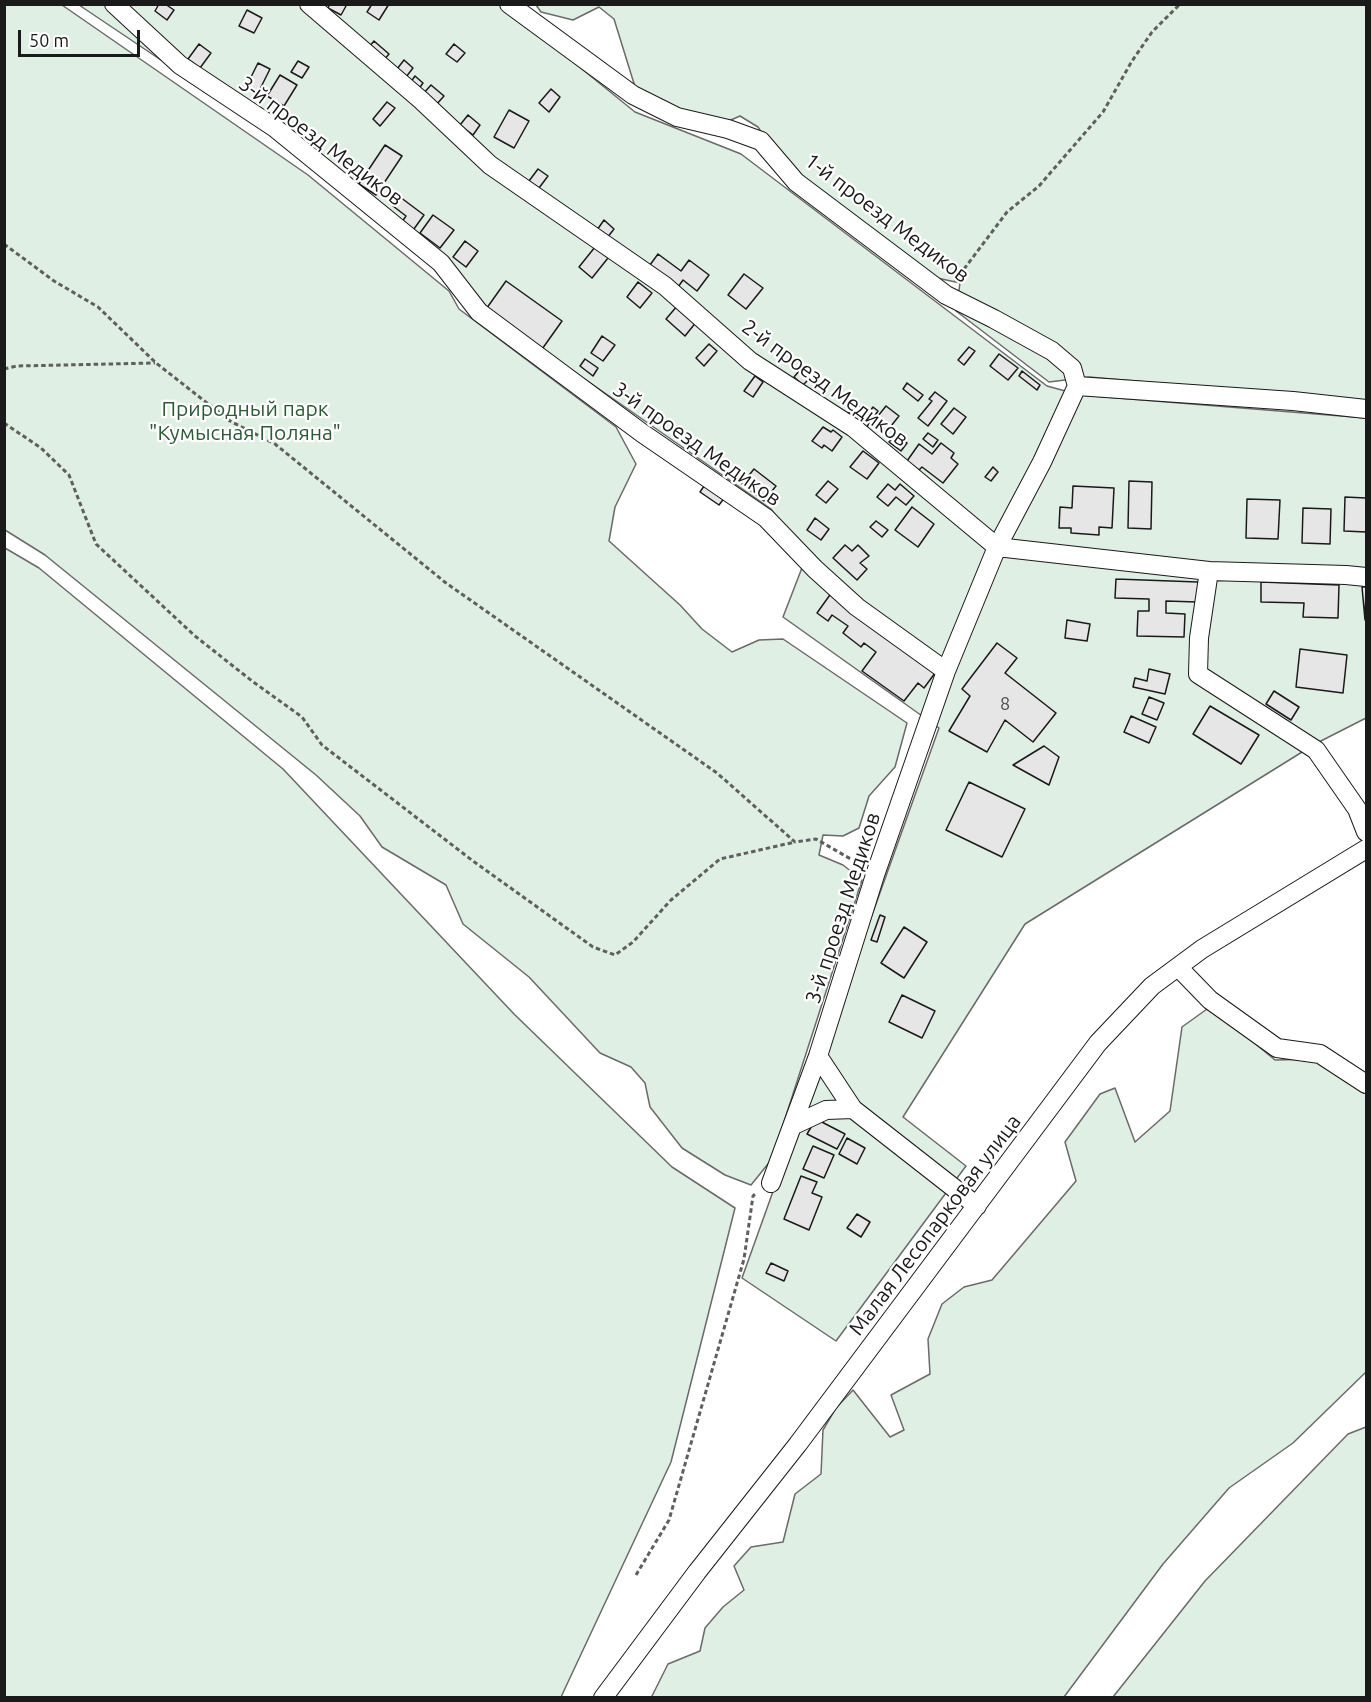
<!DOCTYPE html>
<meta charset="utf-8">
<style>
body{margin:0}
#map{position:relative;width:1371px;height:1702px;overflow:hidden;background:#fff;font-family:Ubuntu,sans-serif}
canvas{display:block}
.frame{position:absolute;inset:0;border:6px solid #1a1a1a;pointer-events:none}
.scale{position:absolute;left:18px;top:30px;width:122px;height:27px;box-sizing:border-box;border:3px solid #1a1a1a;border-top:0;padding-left:8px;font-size:18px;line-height:21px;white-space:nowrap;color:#1a1a1a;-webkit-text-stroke:4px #fff;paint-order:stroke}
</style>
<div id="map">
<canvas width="1371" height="1702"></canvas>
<div class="frame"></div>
<div class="scale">50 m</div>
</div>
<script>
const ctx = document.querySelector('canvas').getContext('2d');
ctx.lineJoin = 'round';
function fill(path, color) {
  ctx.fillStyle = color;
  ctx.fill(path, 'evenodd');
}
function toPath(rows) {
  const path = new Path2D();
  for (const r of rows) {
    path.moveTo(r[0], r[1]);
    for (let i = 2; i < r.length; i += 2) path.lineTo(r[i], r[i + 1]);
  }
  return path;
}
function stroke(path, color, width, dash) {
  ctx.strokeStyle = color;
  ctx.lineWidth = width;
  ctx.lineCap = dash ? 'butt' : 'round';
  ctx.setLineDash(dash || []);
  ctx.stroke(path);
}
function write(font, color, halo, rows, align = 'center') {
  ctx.font = font + ' Ubuntu,sans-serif';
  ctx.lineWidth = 4.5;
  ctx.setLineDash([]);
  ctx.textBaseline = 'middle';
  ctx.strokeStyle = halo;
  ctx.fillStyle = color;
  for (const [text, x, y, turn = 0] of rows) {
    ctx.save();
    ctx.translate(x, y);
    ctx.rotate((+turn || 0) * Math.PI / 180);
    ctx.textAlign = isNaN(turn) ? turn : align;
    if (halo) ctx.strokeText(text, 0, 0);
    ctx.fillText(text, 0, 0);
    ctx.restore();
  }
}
const green = toPath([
 [4,5,62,5,308,175,449,291,459,309,616,427,636,464,615,507,609,541,680,605,702,629,732,652,759,640,783,639,907,723,895,767,869,796,859,828,843,836,823,835,819,855,843,865,862,880,772,1159,751,1185,725,1175,682,1148,650,1107,645,1083,631,1067,600,1053,529,977,463,924,446,885,382,847,360,816,316,775,45,555,5,530,4,5],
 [79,5,503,5,635,112,741,154,1047,386,1080,395,1366,418,1366,718,1315,744,1025,924,903,1117,966,1166,836,1341,742,1278,939,728,783,617,805,560,771,509,526,338,286,144,79,5],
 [536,5,1366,5,1366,401,1089,377,1049,382,956,311,960,283,928,276,798,179,770,146,758,127,740,116,724,123,678,113,636,90,614,19,599,7,573,20,541,12,536,5],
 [5,548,39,568,283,769,514,1014,672,1167,735,1208,671,1462,561,1697,5,1697,5,548],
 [1207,1009,1229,1022,1275,1060,1319,1059,1366,1091,1366,1372,1293,1443,1229,1488,1163,1564,1064,1697,651,1698,668,1664,700,1651,705,1628,723,1607,744,1590,734,1566,751,1547,783,1542,795,1494,821,1474,823,1430,836,1408,853,1390,890,1437,904,1430,891,1395,930,1374,928,1339,942,1304,964,1287,992,1280,1076,1181,1065,1142,1100,1094,1115,1088,1135,1142,1170,1111,1182,1027,1207,1009],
 [1366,1427,1366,1697,1113,1697,1205,1581,1348,1434,1366,1427]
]);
const building = toPath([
 [159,4,165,4,174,10,167,20,155,11,159,4],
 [330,4,343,4,346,6,341,15,328,8,330,4],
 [372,4,389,4,379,20,367,12,372,4],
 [247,10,262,18,254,33,239,26,247,10],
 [374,41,389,54,383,61,368,48,374,41],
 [199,44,211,53,200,68,188,59,199,44],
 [454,44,465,53,457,62,446,54,454,44],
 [404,60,413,68,406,77,397,69,404,60],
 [298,61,309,67,302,78,291,72,298,61],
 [258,63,270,69,258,93,246,87,258,63],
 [280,75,297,85,284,106,267,96,280,75],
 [415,76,423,83,418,90,410,83,415,76],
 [431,85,444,96,436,105,423,94,431,85],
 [551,89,560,97,549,112,539,103,551,89],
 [387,102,395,108,380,126,373,119,387,102],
 [509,110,529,121,514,148,494,137,509,110],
 [468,115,480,125,473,135,460,125,468,115],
 [385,145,402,156,376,195,359,184,385,145],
 [538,169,548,176,539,188,529,181,538,169],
 [400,197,424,215,411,233,400,225,406,216,393,206,400,197],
 [433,215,454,230,440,248,420,233,433,215],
 [604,220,614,229,607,238,597,230,604,220],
 [465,241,478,251,466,267,453,257,465,241],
 [595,247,608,258,592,278,579,267,595,247],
 [658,254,681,271,689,260,709,275,697,291,683,280,676,290,647,269,658,254],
 [744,274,763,288,746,309,728,295,744,274],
 [506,281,562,321,540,352,484,312,506,281],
 [638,282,652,293,640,308,627,297,638,282],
 [678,305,697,321,685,336,666,319,678,305],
 [602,336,615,345,603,361,591,353,602,336],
 [709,344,717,351,704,366,696,358,709,344],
 [969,347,975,351,964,365,958,360,969,347],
 [999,354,1018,368,1008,380,990,366,999,354],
 [585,359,598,368,593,376,580,366,585,359],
 [800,370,810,378,803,385,794,377,800,370],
 [1022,371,1040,385,1037,390,1019,376,1022,371],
 [755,376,763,382,753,397,744,391,755,376],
 [907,383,923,395,918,401,903,389,907,383],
 [935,392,947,401,928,426,918,418,932,401,929,399,935,392],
 [856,404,868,414,873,407,878,411,866,428,848,414,856,404],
 [886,406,899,416,887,431,874,421,886,406],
 [954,408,966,417,953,434,941,424,954,408],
 [823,427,831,432,833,430,842,437,832,451,824,445,822,448,812,441,823,427],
 [928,433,938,440,933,447,923,439,928,433],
 [896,434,907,443,901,451,889,442,896,434],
 [941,443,954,453,951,458,958,464,943,483,922,467,919,470,907,461,919,444,932,454,941,443],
 [863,451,879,463,867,479,850,467,863,451],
 [993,467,998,472,991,481,985,477,993,467],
 [754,469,776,486,764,501,742,484,754,469],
 [828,481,838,489,826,503,816,495,828,481],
 [1129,481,1152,482,1151,529,1128,528,1129,481],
 [706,483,725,497,719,505,700,492,706,483],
 [888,484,895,490,900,484,914,496,906,505,896,497,888,506,877,497,888,484],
 [1073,486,1114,488,1112,528,1099,527,1099,535,1071,533,1071,528,1059,528,1060,507,1072,508,1073,486],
 [1345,497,1366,498,1366,532,1344,531,1345,497],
 [1247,499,1280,500,1278,539,1246,538,1247,499],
 [912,507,934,524,918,547,895,530,912,507],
 [1303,508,1331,509,1330,544,1302,543,1303,508],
 [815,518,829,529,821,540,807,530,815,518],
 [876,521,888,530,882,537,870,527,876,521],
 [845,545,852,551,858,545,869,556,860,563,867,569,857,580,833,558,845,545],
 [1116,579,1198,582,1197,602,1166,601,1166,613,1185,614,1184,637,1137,636,1138,611,1149,611,1149,599,1115,598,1116,579],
 [1261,582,1339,585,1338,618,1303,617,1304,603,1261,602,1261,582],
 [1362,587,1366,587,1365,620,1362,587],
 [832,592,938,669,924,688,918,683,904,701,862,671,876,652,864,643,861,647,843,633,848,626,832,615,828,621,817,613,832,592],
 [1067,620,1090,624,1087,641,1065,638,1067,620],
 [997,643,1017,658,1005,673,1056,713,1033,742,1005,720,987,752,949,731,970,696,962,689,997,643],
 [1300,649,1347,655,1343,693,1296,687,1300,649],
 [1149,669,1170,674,1165,694,1133,687,1135,678,1147,681,1149,669],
 [1274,691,1299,707,1291,720,1266,704,1274,691],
 [1149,697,1164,703,1157,720,1142,714,1149,697],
 [1210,706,1259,735,1241,764,1193,734,1210,706],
 [1131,716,1156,727,1149,743,1124,732,1131,716],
 [1044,746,1059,757,1049,785,1013,765,1044,746],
 [969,782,1025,809,1002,857,946,830,969,782],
 [880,915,885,917,877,942,871,940,880,915],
 [904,927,927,942,904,978,881,963,904,927],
 [902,995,935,1011,922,1038,889,1022,902,995],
 [816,1119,845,1134,837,1149,807,1134,816,1119],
 [847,1138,865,1148,857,1164,839,1154,847,1138],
 [813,1146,834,1155,824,1178,803,1169,813,1146],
 [801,1176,817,1182,812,1193,822,1197,809,1230,784,1219,801,1176],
 [857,1214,870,1222,861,1237,847,1228,857,1214],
 [771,1263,788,1271,784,1281,766,1273,771,1263]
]);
const path = toPath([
 [4,244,54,281,98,307,156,363,230,421,275,444,446,583,717,773,795,842,816,839,861,865],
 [955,281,1007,212,1039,186,1103,112,1132,61,1152,32,1180,4],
 [4,369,17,366,155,363],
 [4,423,41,448,69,475,96,544,195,636,252,681,302,717,322,745,473,861,593,947,615,955,633,942,671,900,720,859,795,842],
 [636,1575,669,1520,744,1259,753,1196,757,1192]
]);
const minor = toPath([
 [114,4,180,65,275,128,441,263,479,312,642,433,766,518,815,569,857,607,946,671],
 [309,4,421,100,490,165,665,286,750,361,854,428,997,547,1209,571,1346,575,1366,577],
 [509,4,633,95,677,117,728,129,761,141,796,182,946,295,994,319,1052,351,1072,368,1077,386],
 [1077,386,1293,401,1366,409],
 [1209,571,1199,638,1198,674,1316,750,1357,809,1366,832],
 [1178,967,1210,1000,1277,1048,1320,1054,1366,1084],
 [853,1109,977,1206],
 [794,1125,826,1110,853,1109,818,1056],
 [771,1183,818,1056,875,875,946,671,997,547,1042,462,1077,386],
 [603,1698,697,1572,798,1444,1098,1043,1152,986,1202,949,1366,849]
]);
const numberNames = [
 ["8",1005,704]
];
const streetNames = [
 ["3-й проезд Медиков",321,141,37],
 ["1-й проезд Медиков",887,218,37],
 ["2-й проезд Медиков",825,383,36],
 ["3-й проезд Медиков",697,444,35],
 ["3-й проезд Медиков",843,908,-72],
 ["Малая Лесопарковая улица",935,1225,-53]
];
const parkNames = [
 ["Природный парк",245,409],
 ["\"Кумысная Поляна\"",245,433]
];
fill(green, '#e0efe3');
stroke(green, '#6a6a6a', 1.5);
fill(building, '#e6e6e6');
stroke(building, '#1a1a1a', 1.5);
stroke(minor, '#1a1a1a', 20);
stroke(path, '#5f5f5f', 3, [4.5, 3]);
stroke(minor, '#fff', 18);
write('18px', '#4d4d4d', null, numberNames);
write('21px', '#1a1a1a', '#fff', streetNames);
write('21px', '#2b5a34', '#fff', parkNames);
</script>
